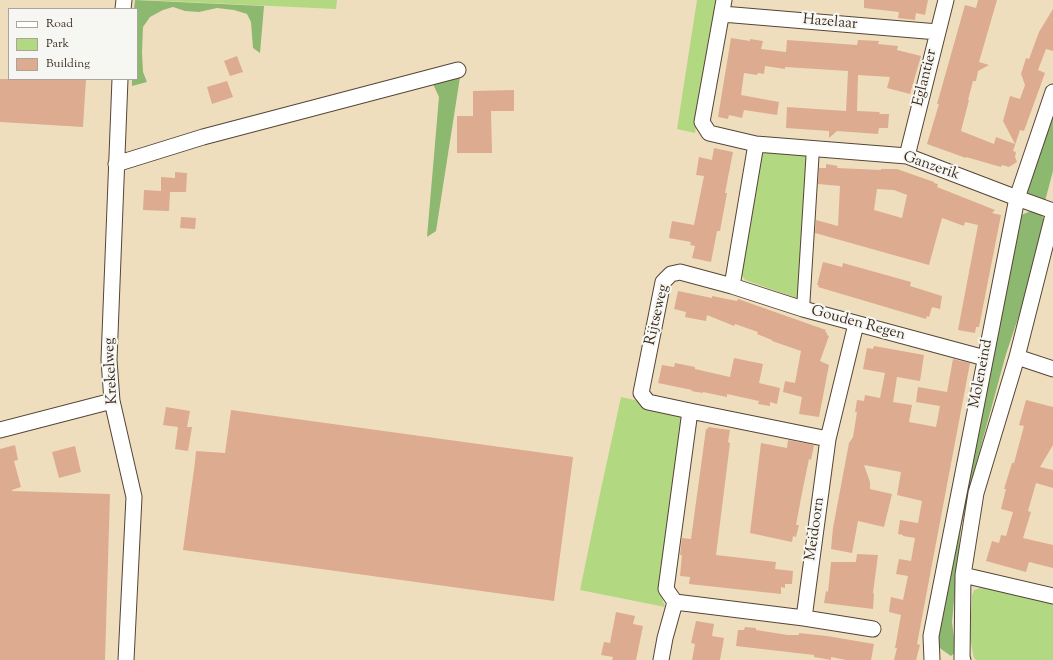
<!DOCTYPE html>
<style>
body{margin:0}
#map{position:relative;width:1053px;height:660px;overflow:hidden;background:#efdebd;font-family:"Sorts Mill Goudy",serif}
canvas{display:block}
.legend{position:absolute;left:8px;top:8px;width:130px;height:72px;box-sizing:border-box;background:#f6f6f2;border:1px solid #aba49d;margin:0;padding:5px 7px;list-style:none;font-size:12px;color:#3b2a1e}
.legend li{display:flex;align-items:center;gap:8px;height:20px}
.legend b{width:20px;border:1px solid #aba49d}
</style>
<div id="map">
<canvas width="1053" height="660"></canvas>
<ul class="legend">
<li><b style="height:5px;background:#fff"></b>Road</li>
<li><b style="height:11px;background:#b2d882"></b>Park</li>
<li><b style="height:11px;background:#ddab90"></b>Building</li>
</ul>
</div>
<script>
const ctx = document.querySelector('canvas').getContext('2d');
ctx.lineJoin = 'round';
function fill(path, color) {
  ctx.fillStyle = color;
  ctx.fill(path, 'evenodd');
}
function toPath(rows) {
  const path = new Path2D();
  for (const r of rows) {
    path.moveTo(r[0], r[1]);
    for (let i = 2; i < r.length; i += 2) path.lineTo(r[i], r[i + 1]);
  }
  return path;
}
function stroke(path, color, width, dash) {
  ctx.strokeStyle = color;
  ctx.lineWidth = width;
  ctx.lineCap = dash ? 'butt' : 'round';
  ctx.setLineDash(dash || []);
  ctx.stroke(path);
}
function write(font, color, halo, rows, align = 'center') {
  ctx.font = font + ' "Sorts Mill Goudy",serif';
  ctx.lineWidth = 4;
  ctx.setLineDash([]);
  ctx.textBaseline = 'middle';
  ctx.strokeStyle = halo;
  ctx.fillStyle = color;
  for (const [text, x, y, turn = 0] of rows) {
    ctx.save();
    ctx.translate(x, y);
    ctx.rotate((+turn || 0) * Math.PI / 180);
    ctx.textAlign = isNaN(turn) ? turn : align;
    if (halo) ctx.strokeText(text, 0, 0);
    ctx.fillText(text, 0, 0);
    ctx.restore();
  }
}
const green = toPath([
 [145,0,337,0,336,9],
 [697,0,716,0,695,133,677,129],
 [763,150,810,151,799,299,745,280,740,273],
 [621,397,680,410,681,421,660,593,665,607,580,590,601,489],
 [986,586,1053,602,1053,660,976,660,974,658,970,638,972,596,974,590]
]);
const forest = toPath([
 [135,0,264,6,260,53,253,48,251,22,247,14,234,10,217,8,199,12,185,11,173,7,163,10,150,17,143,27,142,52,143,72,147,82,132,86,132,79,137,79,137,9,134,9],
 [460,77,436,231,427,237,439,97,433,84],
 [1053,108,1053,171,1045,201,1024,194],
 [1033,210,1041,213,1048,229,1006,354,975,468,961,527,952,622,956,652,951,656,941,649,938,644,938,636,1019,216]
]);
const building = toPath([
 [864,0,928,0,925,15,916,13,915,20,898,18,899,12,864,8],
 [978,0,997,0,979,62,989,65,978,71,976,81,973,81,968,100,969,100,961,131,994,144,996,137,1015,144,1003,121,1010,96,1020,99,1025,85,1021,74,1026,58,1029,59,1039,32,1053,9,1053,51,1046,49,1038,70,1045,73,1024,131,1020,130,1013,151,1016,152,1015,157,1017,162,1009,167,1002,165,1001,167,966,157,966,158,927,144,939,104,937,104,965,5,976,8],
 [731,38,750,41,750,39,763,41,761,49,786,52,787,40,857,45,858,40,879,41,878,44,898,46,897,50,921,56,910,94,887,88,890,77,858,75,857,111,880,112,879,114,889,114,888,128,879,128,878,134,837,131,829,138,829,131,786,128,787,107,846,111,848,71,785,67,785,69,765,66,764,74,758,73,757,75,744,73,741,95,779,102,777,115,744,110,742,118,729,115,728,119,718,117],
 [237,56,243,72,230,76,224,61],
 [0,79,86,79,83,127,0,122],
 [227,81,233,97,212,104,207,87],
 [514,90,514,111,491,111,492,153,457,153,457,116,473,116,473,91],
 [714,148,733,152,725,193,727,193,720,231,717,231,711,262,692,258,695,246,690,245,691,242,669,238,672,221,694,225,704,176,696,175,699,157,712,160],
 [826,164,838,166,837,168,881,170,881,169,897,169,934,182,934,183,938,184,937,187,995,210,992,213,1001,215,979,327,976,327,975,333,958,330,978,225,965,222,964,226,942,218,929,265,815,233,816,220,838,226,840,186,818,184,819,168,826,168],
 [877,189,894,190,907,195,902,218,874,210],
 [175,172,187,173,186,192,170,192,169,211,143,210,144,190,161,191,161,177,175,178],
 [181,217,196,218,195,229,180,228],
 [823,262,842,267,843,263,911,282,910,286,942,296,940,309,932,307,929,317,927,316,926,319,818,287,819,285,817,285],
 [678,291,712,298,712,296,737,301,738,299,826,330,825,332,827,333,827,335,829,336,820,361,829,365,819,417,799,414,802,397,783,392,785,381,795,383,801,351,772,341,772,340,757,334,758,332,735,324,734,326,707,315,706,321,685,317,686,312,674,309],
 [874,346,924,355,920,381,897,377,893,402,912,405,909,422,936,427,940,406,916,402,918,387,947,392,953,359,970,363,917,644,920,645,916,660,894,660,897,648,895,648,901,615,889,612,889,611,891,597,903,600,908,576,896,574,899,559,911,561,915,538,903,536,903,535,898,534,900,520,918,523,922,501,897,495,901,472,864,465,870,482,870,489,892,494,884,527,858,521,852,553,831,549,833,528,849,443,853,437,857,412,855,412,857,400,864,401,865,395,880,398,885,373,863,369,867,348,873,349],
 [734,358,763,364,759,383,780,388,777,404,770,402,770,406,758,404,759,401,727,394,727,397,703,392,703,393,691,391,692,390,658,383,662,365,674,367,675,363,695,367,695,369,730,377],
 [1026,400,1053,407,1053,445,1040,467,1053,470,1053,488,1036,483,1028,511,1031,512,1023,538,1053,545,1053,568,1029,562,1026,572,986,561,992,541,999,543,1001,535,1006,536,1013,512,1001,509,1006,489,1004,489,1012,463,1014,463,1024,426,1019,425],
 [166,407,190,411,187,427,192,427,188,451,175,449,178,427,163,425],
 [231,410,573,457,554,601,183,550,195,462,196,451,225,453],
 [708,427,730,430,728,442,730,443,716,555,776,562,775,569,793,571,792,584,785,584,785,588,781,587,781,594,689,584,690,577,680,576,682,555,680,555,682,538,691,539,706,429,708,429],
 [788,440,814,445,811,460,809,459,802,493,796,525,799,525,796,537,793,536,792,542,750,533,761,443,787,448],
 [15,445,18,460,14,461,21,487,12,490,12,491,110,494,105,660,0,660,0,449],
 [75,446,81,472,59,478,52,452],
 [857,554,878,555,873,593,874,594,873,609,824,603,826,591,828,592,831,562,856,562],
 [616,612,635,616,633,624,643,626,636,660,612,660,613,657,601,655,604,642,610,643],
 [696,621,714,624,712,636,724,638,720,660,692,660,695,644,691,643],
 [745,627,756,628,756,630,788,635,799,635,799,633,827,636,874,644,871,660,846,660,831,657,831,660,814,657,814,655,736,646,738,630,744,630]
]);
const pedestrian = toPath([
 [803,309,813,148]
]);
const minor = toPath([
 [123,9,124,0],
 [722,14,938,32],
 [120,79,109,360,112,401,134,497,126,660],
 [756,144,907,156,1017,198,1053,211],
 [907,156,946,0],
 [116,164,203,137,458,70],
 [732,286,803,309,985,358],
 [1017,357,1053,369],
 [690,411,828,439],
 [0,430,112,401],
 [963,575,1053,596],
 [675,602,804,618,873,629],
 [804,618,828,439,856,324],
 [661,660,665,638,675,602,666,589,690,411,648,402,641,393,663,282,671,274,680,272,732,286,756,144,709,133,702,122,724,0],
 [932,660,931,636,1017,198,1053,92],
 [963,660,962,659,963,575,976,493,1017,357,1053,215]
]);
const streetNames = [
 ["Hazelaar",830,23,5],
 ["Eglantier",926,78,-76],
 ["Ganzerik",931,167,19],
 ["Rijtseweg",658,315,-77],
 ["Gouden Regen",858,324,15],
 ["Krekelweg",112,371,-93],
 ["Moleneind",982,374,-79],
 ["Meidoorn",816,529,-82]
];
fill(green, '#b2d882');
fill(forest, '#8db870');
fill(building, '#ddab90');
stroke(pedestrian, '#564536', 14);
stroke(minor, '#564536', 17);
stroke(pedestrian, '#fff', 12);
stroke(minor, '#fff', 15);
write('15px', '#3b2a1e', '#f6f6f2', streetNames);
</script>
